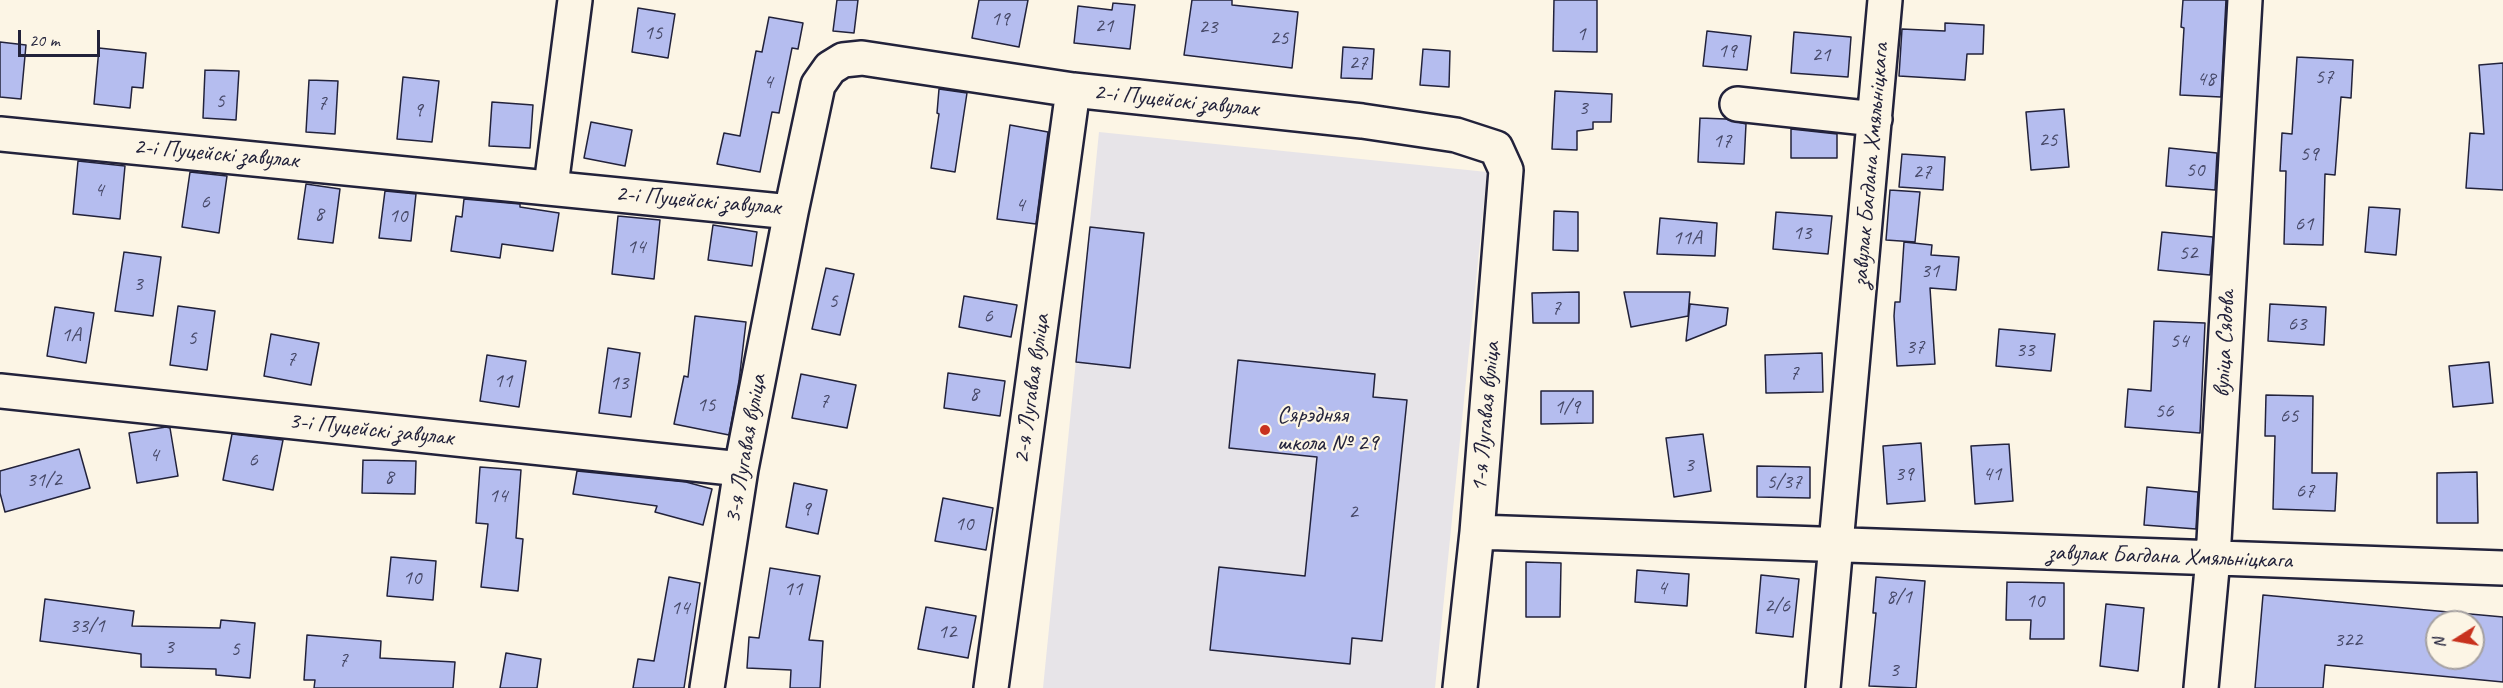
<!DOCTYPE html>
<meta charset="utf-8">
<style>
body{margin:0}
#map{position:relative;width:2503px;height:688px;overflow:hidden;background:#fcf5e5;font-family:Caveat,sans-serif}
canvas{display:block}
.north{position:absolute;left:2425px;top:610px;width:60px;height:60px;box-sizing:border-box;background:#fcf5e5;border:2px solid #a5a1a1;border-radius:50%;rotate:259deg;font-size:16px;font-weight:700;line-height:24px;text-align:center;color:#22223b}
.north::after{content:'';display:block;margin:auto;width:21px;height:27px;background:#c8321e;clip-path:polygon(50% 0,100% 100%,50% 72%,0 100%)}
.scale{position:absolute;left:18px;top:30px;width:82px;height:27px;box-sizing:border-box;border:3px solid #22223b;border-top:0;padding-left:8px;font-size:18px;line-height:21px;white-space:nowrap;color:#22223b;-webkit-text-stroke:4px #fcf5e5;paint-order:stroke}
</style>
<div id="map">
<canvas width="2503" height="688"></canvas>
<div class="north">N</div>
<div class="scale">20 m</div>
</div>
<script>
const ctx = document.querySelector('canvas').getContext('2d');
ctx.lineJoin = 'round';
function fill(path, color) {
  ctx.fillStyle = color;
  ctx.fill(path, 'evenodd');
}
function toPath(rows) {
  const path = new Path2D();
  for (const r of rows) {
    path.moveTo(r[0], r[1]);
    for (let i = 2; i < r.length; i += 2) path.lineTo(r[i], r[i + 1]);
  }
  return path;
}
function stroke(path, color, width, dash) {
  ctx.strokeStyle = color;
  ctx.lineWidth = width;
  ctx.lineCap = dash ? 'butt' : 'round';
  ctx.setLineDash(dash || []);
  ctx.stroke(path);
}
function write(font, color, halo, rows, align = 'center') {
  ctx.font = font + ' Caveat,sans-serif';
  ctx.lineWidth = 4.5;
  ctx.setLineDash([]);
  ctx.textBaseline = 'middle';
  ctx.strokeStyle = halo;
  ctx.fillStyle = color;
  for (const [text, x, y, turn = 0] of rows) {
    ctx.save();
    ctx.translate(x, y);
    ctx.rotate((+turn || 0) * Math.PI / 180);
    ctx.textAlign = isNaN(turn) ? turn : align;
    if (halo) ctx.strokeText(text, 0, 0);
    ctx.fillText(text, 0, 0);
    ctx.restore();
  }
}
const built = toPath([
 [1099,132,1487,172,1435,688,1043,688]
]);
const building = toPath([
 [837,0,858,0,854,33,833,31,837,0],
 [979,0,1028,0,1019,47,972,38,979,0],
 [1192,0,1232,0,1232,5,1298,12,1292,68,1184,55,1192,0],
 [1554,0,1597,0,1597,52,1553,51,1554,0],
 [2183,0,2226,0,2221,97,2180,95,2184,28,2181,27,2183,0],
 [1113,3,1135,5,1130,49,1074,43,1078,6,1112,10,1113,3],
 [638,8,675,14,668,58,632,52,638,8],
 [769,17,803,23,798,49,792,48,779,113,772,112,760,172,717,164,724,133,740,136,756,51,762,52,769,17],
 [1945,23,1984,25,1983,54,1967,54,1965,80,1899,76,1902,29,1945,31,1945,23],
 [1707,31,1751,36,1747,70,1703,66,1707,31],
 [1794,32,1851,37,1848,77,1791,73,1794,32],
 [0,42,26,45,21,99,0,97,0,42],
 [1343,47,1374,49,1372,79,1341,78,1343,47],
 [99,48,146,53,143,88,132,87,130,108,94,104,99,48],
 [1423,49,1450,51,1449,87,1420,85,1423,49],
 [2297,57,2353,60,2351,98,2341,97,2335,175,2325,174,2323,245,2284,244,2286,171,2280,171,2282,133,2292,134,2297,57],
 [2503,63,2503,190,2466,188,2470,133,2484,134,2479,65,2503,63],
 [205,70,239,71,236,120,203,118,205,70],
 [403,77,439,81,432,142,397,139,403,77],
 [309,80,338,81,335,134,306,132,309,80],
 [939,89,967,93,955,172,931,168,939,114,937,113,939,89],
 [1555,91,1612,94,1611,122,1593,122,1593,129,1577,131,1577,150,1552,149,1555,91],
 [492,102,533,105,530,148,489,146,492,102],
 [2064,109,2069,167,2031,170,2026,112,2064,109],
 [1700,118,1726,119,1746,124,1744,164,1698,162,1700,118],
 [591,122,632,130,625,166,584,158,591,122],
 [1010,125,1048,132,1036,224,997,219,1010,125],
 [1791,129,1837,134,1837,158,1791,158,1791,129],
 [2169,148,2217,153,2215,190,2166,186,2169,148],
 [1902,154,1945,157,1943,190,1899,187,1902,154],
 [78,161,125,166,120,219,73,214,78,161],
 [190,172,227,176,219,233,182,227,190,172],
 [306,184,340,189,333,243,298,239,306,184],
 [1890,190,1920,192,1915,242,1886,240,1890,190],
 [385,191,416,194,411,241,379,238,385,191],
 [464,199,520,204,520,207,559,213,553,251,502,244,500,258,451,251,456,216,462,217,464,199],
 [2369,207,2400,209,2396,255,2365,252,2369,207],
 [1554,211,1578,212,1578,251,1553,250,1554,211],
 [1776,212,1832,216,1828,254,1773,249,1776,212],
 [618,216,660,220,654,279,612,274,618,216],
 [1660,218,1717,223,1715,256,1657,254,1660,218],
 [713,225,757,232,752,266,708,260,713,225],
 [1090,227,1144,233,1130,368,1076,362,1090,227],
 [2162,232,2213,237,2210,275,2158,270,2162,232],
 [1904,242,1932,245,1931,255,1959,257,1956,290,1930,288,1935,364,1897,366,1894,316,1895,302,1900,302,1904,242],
 [124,252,161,257,153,316,115,311,124,252],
 [826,268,854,274,840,335,812,329,826,268],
 [1579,292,1579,323,1533,323,1532,293,1579,292],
 [1624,292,1690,292,1688,316,1631,327,1624,292],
 [964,296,1017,305,1011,337,959,327,964,296],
 [1690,304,1728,308,1726,325,1686,341,1690,304],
 [2270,304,2326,307,2324,345,2268,341,2270,304],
 [178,306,215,311,207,370,170,365,178,306],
 [55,307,94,313,86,363,47,356,55,307],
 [695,316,746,322,739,381,729,435,674,424,684,376,688,377,695,316],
 [2154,321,2205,323,2200,433,2125,427,2128,389,2151,391,2154,321],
 [1999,329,2055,334,2051,371,1996,366,1999,329],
 [271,334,319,343,311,385,264,376,271,334],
 [608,348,640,353,631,417,599,413,608,348],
 [1822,353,1823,392,1766,393,1765,355,1822,353],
 [487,355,526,361,519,407,480,401,487,355],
 [1238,360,1375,374,1373,397,1407,400,1382,641,1352,638,1350,664,1210,650,1219,567,1305,576,1317,457,1229,448,1238,360],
 [2489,362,2493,403,2453,407,2449,366,2489,362],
 [948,373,1005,381,1000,416,944,408,948,373],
 [801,374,856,385,847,428,792,418,801,374],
 [1541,391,1593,391,1593,423,1541,424,1541,391],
 [2266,395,2313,396,2312,473,2337,473,2335,511,2273,509,2275,436,2265,436,2266,395],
 [166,427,170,428,178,476,137,483,129,433,166,427],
 [232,434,283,440,273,490,223,480,232,434],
 [1703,434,1711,491,1674,497,1666,438,1703,434],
 [1921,443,1925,501,1887,504,1883,446,1921,443],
 [2009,444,2013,501,1975,504,1971,446,2009,444],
 [79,449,90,488,5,512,0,493,0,471,79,449],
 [363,460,416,461,415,494,362,493,363,460],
 [1757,466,1810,467,1810,498,1757,497,1757,466],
 [480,467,521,470,516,538,523,539,518,591,481,587,488,524,476,523,480,467],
 [577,471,686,482,712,489,703,525,655,512,657,506,573,494,577,471],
 [2477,472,2478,523,2437,523,2437,473,2477,472],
 [794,483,827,490,818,534,786,527,794,483],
 [2147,487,2198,492,2196,529,2144,525,2147,487],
 [943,498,993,508,986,550,935,541,943,498],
 [391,557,436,561,433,600,387,596,391,557],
 [1526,562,1561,563,1560,617,1526,617,1526,562],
 [770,568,820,576,809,640,823,641,820,688,790,688,791,670,747,668,749,637,759,638,770,568],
 [1637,570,1689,574,1687,606,1635,602,1637,570],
 [1761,575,1799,579,1793,637,1756,633,1761,575],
 [669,577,700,583,684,688,633,688,638,659,654,661,669,577],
 [1876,577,1925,581,1916,688,1869,686,1876,613,1873,613,1876,577],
 [2007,582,2064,583,2064,639,2030,639,2031,620,2006,620,2007,582],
 [2263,595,2503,617,2503,682,2325,665,2323,688,2255,688,2263,595],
 [2437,622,2473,622,2473,658,2437,658,2437,622],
 [45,599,134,611,132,626,220,628,221,620,255,623,250,678,216,675,216,669,141,667,141,654,40,641,45,599],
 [2106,604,2144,608,2138,671,2100,666,2106,604],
 [926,607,976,616,968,658,918,649,926,607],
 [307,635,381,641,380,658,455,662,453,688,314,688,315,680,304,680,307,635],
 [506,653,541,659,537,688,500,688,506,653]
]);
const minor = toPath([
 [1737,104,1875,119],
 [0,134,791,212,818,85,830,68,843,60,862,58,1073,90,1362,121,1456,135,1496,148,1506,170,1477,532,1460,688],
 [551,186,575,0],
 [0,391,741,469],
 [1477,532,2503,568],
 [707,688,741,469,791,212],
 [991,688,1073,90],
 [1823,688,1885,0],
 [2201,688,2213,558,2245,0]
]);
const markers = [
 [1265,430,6,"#c8321e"]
];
const numberNames = [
 ["19",1000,19],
 ["21",1104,26],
 ["23",1208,27],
 ["15",653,33],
 ["1",1581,34],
 ["25",1279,38],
 ["19",1727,51],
 ["21",1821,55],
 ["27",1358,63],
 ["57",2324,77],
 ["48",2206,79],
 ["4",768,82],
 ["5",220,101],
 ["7",322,103],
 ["3",1583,108],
 ["9",418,110],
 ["25",2048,140],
 ["17",1722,141],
 ["59",2309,154],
 ["50",2195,170],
 ["27",1922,172],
 ["4",99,190],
 ["6",205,202],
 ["4",1020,205],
 ["8",319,214],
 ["10",398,216],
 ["61",2304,224],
 ["13",1802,233],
 ["11А",1687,238],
 ["14",636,247],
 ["52",2188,253],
 ["31",1930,271],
 ["3",138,284],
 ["5",833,301],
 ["7",1556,308],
 ["6",988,316],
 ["63",2297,324],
 ["1А",71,335],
 ["5",192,338],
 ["54",2179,341],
 ["37",1915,347],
 ["33",2025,350],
 ["7",291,359],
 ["7",1794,373],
 ["11",503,381],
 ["13",619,383],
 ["8",974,394],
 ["7",824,401],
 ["15",706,405],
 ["1/9",1567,407],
 ["56",2164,411],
 ["65",2289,416],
 ["4",154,455],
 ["6",253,460],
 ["3",1689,465],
 ["39",1904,474],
 ["41",1992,474],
 ["8",389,477],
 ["31/2",44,480],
 ["5/37",1784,482],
 ["67",2305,491],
 ["14",498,496],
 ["9",806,509],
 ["2",1353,512],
 ["10",964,524],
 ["10",412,578],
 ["4",1662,588],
 ["11",793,589],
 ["8/1",1899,597],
 ["10",2035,601],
 ["2/6",1777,606],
 ["14",680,608],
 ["33/1",87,626],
 ["12",947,632],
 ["322",2348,640],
 ["3",169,647],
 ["5",235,649],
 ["7",343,660],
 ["3",1894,670]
];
const streetNames = [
 ["2-і Пуцейскі завулак",1176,101,6],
 ["2-і Пуцейскі завулак",216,154,5],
 ["завулак Багдана Хмяльніцкага",1871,165,-85],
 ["2-і Пуцейскі завулак",698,201,5],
 ["вуліца Сядова",2225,344,-87],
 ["2-я Лугавая вуліца",1032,389,-82],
 ["1-я Лугавая вуліца",1486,417,-85],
 ["3-і Пуцейскі завулак",371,430,6],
 ["3-я Лугавая вуліца",746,449,-80],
 ["завулак Багдана Хмяльніцкага",2170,557,2]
];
const poiNames = [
 ["Сярэдняя",1277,416],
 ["школа № 29",1277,444]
];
fill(built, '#e7e4e8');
fill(building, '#b5bdef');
stroke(building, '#22223b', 1.5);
stroke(minor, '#22223b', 38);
stroke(minor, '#fcf5e5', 33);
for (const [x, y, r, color] of markers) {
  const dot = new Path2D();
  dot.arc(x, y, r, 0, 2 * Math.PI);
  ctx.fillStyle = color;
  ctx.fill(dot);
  stroke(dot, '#fcf5e5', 2);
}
write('21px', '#474968', null, numberNames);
write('24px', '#22223b', '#fcf5e5', streetNames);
write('24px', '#22223b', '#fcf5e5', poiNames, 'left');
</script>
